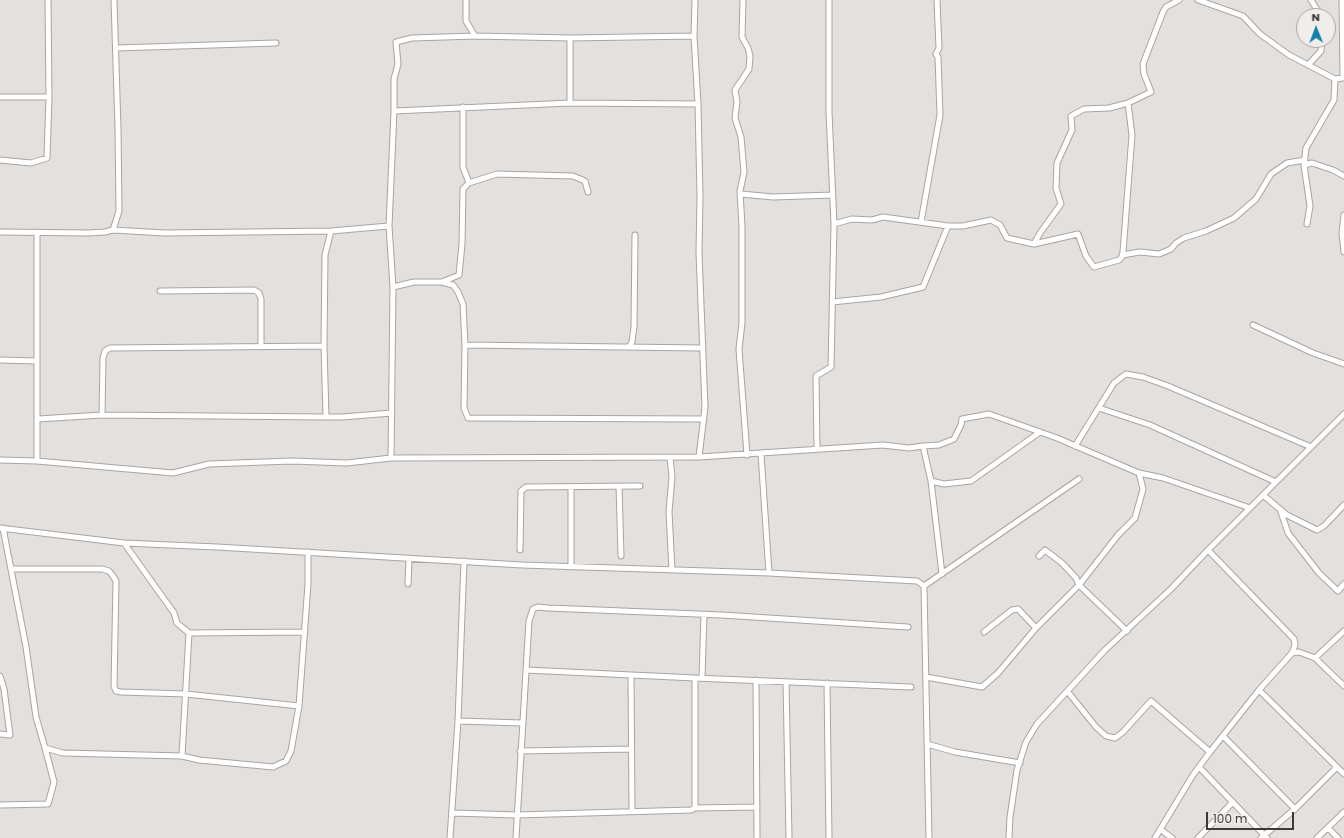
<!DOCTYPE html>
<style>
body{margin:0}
#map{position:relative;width:1344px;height:838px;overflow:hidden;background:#e4e0de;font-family:Poppins,sans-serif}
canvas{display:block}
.north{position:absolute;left:1296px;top:8px;width:40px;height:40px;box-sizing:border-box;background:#f1edeb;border:1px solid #a9a6a4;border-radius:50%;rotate:359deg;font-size:11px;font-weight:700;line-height:16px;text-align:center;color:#3d3b3a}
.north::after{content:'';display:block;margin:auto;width:14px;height:18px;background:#1482aa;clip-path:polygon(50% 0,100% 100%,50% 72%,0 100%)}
.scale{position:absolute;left:1206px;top:812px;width:88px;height:18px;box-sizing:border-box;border:2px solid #3d3b3a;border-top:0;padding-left:5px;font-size:12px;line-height:14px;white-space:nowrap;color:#3d3b3a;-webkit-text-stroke:3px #f1edeb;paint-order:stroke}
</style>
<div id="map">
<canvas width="1344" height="838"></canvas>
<div class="north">N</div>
<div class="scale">100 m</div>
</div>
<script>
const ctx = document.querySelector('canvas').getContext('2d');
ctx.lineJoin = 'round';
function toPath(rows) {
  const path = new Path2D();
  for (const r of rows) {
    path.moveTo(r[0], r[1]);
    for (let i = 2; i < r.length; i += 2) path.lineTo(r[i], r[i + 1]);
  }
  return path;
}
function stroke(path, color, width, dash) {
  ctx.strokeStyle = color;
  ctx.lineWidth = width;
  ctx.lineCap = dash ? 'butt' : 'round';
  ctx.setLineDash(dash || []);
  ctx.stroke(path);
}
const street = toPath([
 [466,0,466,21,475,36],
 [743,0,742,37,748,48,750,56,749,69,735,90,737,102,735,118,741,137,744,172,740,191,742,227,742,323,739,349,747,455],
 [1198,0,1243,16,1260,34,1289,55,1335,79,1343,78,1342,0],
 [1311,0,1321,16],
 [694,36,698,104,700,196,699,253,705,407,699,457],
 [116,48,276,43],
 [1308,65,1321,51,1322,40],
 [0,97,49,97],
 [570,103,570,38],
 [463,107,463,167,469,183],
 [394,111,570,103,698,104],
 [0,160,31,163,47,158,49,97,48,0],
 [1304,165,1312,163,1333,170,1344,176],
 [741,194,773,197,833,195],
 [1344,215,1342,233,1344,252],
 [921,222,940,115,938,57,936,54,939,48,937,0],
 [834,224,852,219,872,220,883,217,948,226,963,226,991,220,1000,225,1007,238,1034,244,1078,234,1086,256,1094,267,1119,260,1122,257,1123,252,1132,135,1128,103,1151,92,1144,74,1143,64,1163,12,1166,7,1179,0],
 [1307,224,1310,206,1304,165,1306,148,1334,100,1335,79],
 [113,230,119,211,118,128,114,0],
 [331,231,325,255,324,346,326,417,342,417,392,413],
 [0,232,88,233,105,232,113,230,165,233,331,231,389,226],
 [37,232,37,461],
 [1034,244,1040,233,1061,204,1056,188,1057,163,1072,130,1071,116,1084,109,1109,108,1128,103],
 [1122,255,1140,252,1159,254,1171,249,1176,243,1184,238,1206,231,1234,218,1256,199,1271,174,1287,163,1305,160],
 [442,282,459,275,462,244,463,189,469,183,497,174,573,176,585,181,588,192],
 [393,287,414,282,442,282,453,285,458,292,463,304,465,345,464,408,468,418,704,419],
 [160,291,254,290,259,293,261,299,261,347],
 [832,302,881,297,923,287,948,226],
 [1253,325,1313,353,1344,364],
 [465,345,702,348],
 [629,347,632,342,634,327,635,235],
 [0,360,37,361],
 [1099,408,1150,425,1276,482],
 [102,415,103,358,105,351,110,348,324,346],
 [38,419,102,415,326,417],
 [923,446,939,445,954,439,961,425,962,419,989,414,1057,438,1139,473,1163,478,1250,508],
 [1075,446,1114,383,1126,374,1143,377,1168,386,1311,447],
 [817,449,816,376,831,367,834,224,829,112,829,0],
 [761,454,769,573],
 [670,457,672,477,669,512,672,570],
 [391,458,393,287,389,226,394,111,394,79,398,64,396,42,412,38,475,36,570,38,694,36,695,0],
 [0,460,37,461,173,473,209,464,292,461,347,463,391,458,699,457,883,445,909,448,923,446,931,481,942,574],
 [931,481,944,484,971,481,1040,432],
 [619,486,621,556],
 [571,487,571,567],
 [1263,495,1287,515,1317,530,1324,526,1344,505],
 [1280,509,1288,533,1319,573,1338,591,1344,584],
 [0,528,124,543,217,547,522,565,769,573,917,581,924,586,929,838],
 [3,528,26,647,36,717,45,748,63,753,182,756,199,760,273,767,286,761,291,751,299,706,308,584,308,552],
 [124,543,174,613,177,623,189,633,305,632],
 [520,550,521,491,526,487,640,486],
 [1208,550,1294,639,1295,645,1292,653],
 [1039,556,1045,550,1062,563,1076,578,1079,585,1127,631],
 [11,569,102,569,109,571,113,576,116,581,114,686,116,691,121,692,186,694,299,706],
 [408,584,409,559],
 [924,586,1079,479],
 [984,632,1012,610,1018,609,1036,628],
 [1315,658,1344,631],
 [631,675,632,811],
 [0,676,4,689,10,735,0,734],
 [926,677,982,687,998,673,1036,628,1079,585,1118,535,1135,518,1143,489,1139,473],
 [695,678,911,687],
 [702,678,704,615],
 [756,680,757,838],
 [786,682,789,838],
 [827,683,829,838],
 [1259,690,1292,653,1299,652,1315,658,1344,686],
 [1068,692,1096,727,1106,736,1115,738,1123,732,1151,701,1210,752,1259,690,1344,774],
 [458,721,522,723],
 [1223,736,1295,809],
 [927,744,955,752,1020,763],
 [520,751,630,749],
 [182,756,189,633],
 [1199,767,1267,838],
 [0,805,48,804,54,782,45,748],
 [695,808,757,807],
 [453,813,517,815,691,810,695,808,695,678,526,670],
 [1328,828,1338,838],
 [1160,829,1172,838],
 [450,838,458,721,464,561],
 [516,838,529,621,533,609,538,607,548,608,722,615,908,627],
 [1009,838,1010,817,1017,770,1026,742,1037,724,1105,650,1171,589,1208,550,1344,414],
 [1155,838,1193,775,1210,752],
 [1198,838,1233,802],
 [1261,838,1295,809,1337,767],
 [1317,838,1344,812]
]);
stroke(street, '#a8a4a2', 7);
stroke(street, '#fff', 5);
</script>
